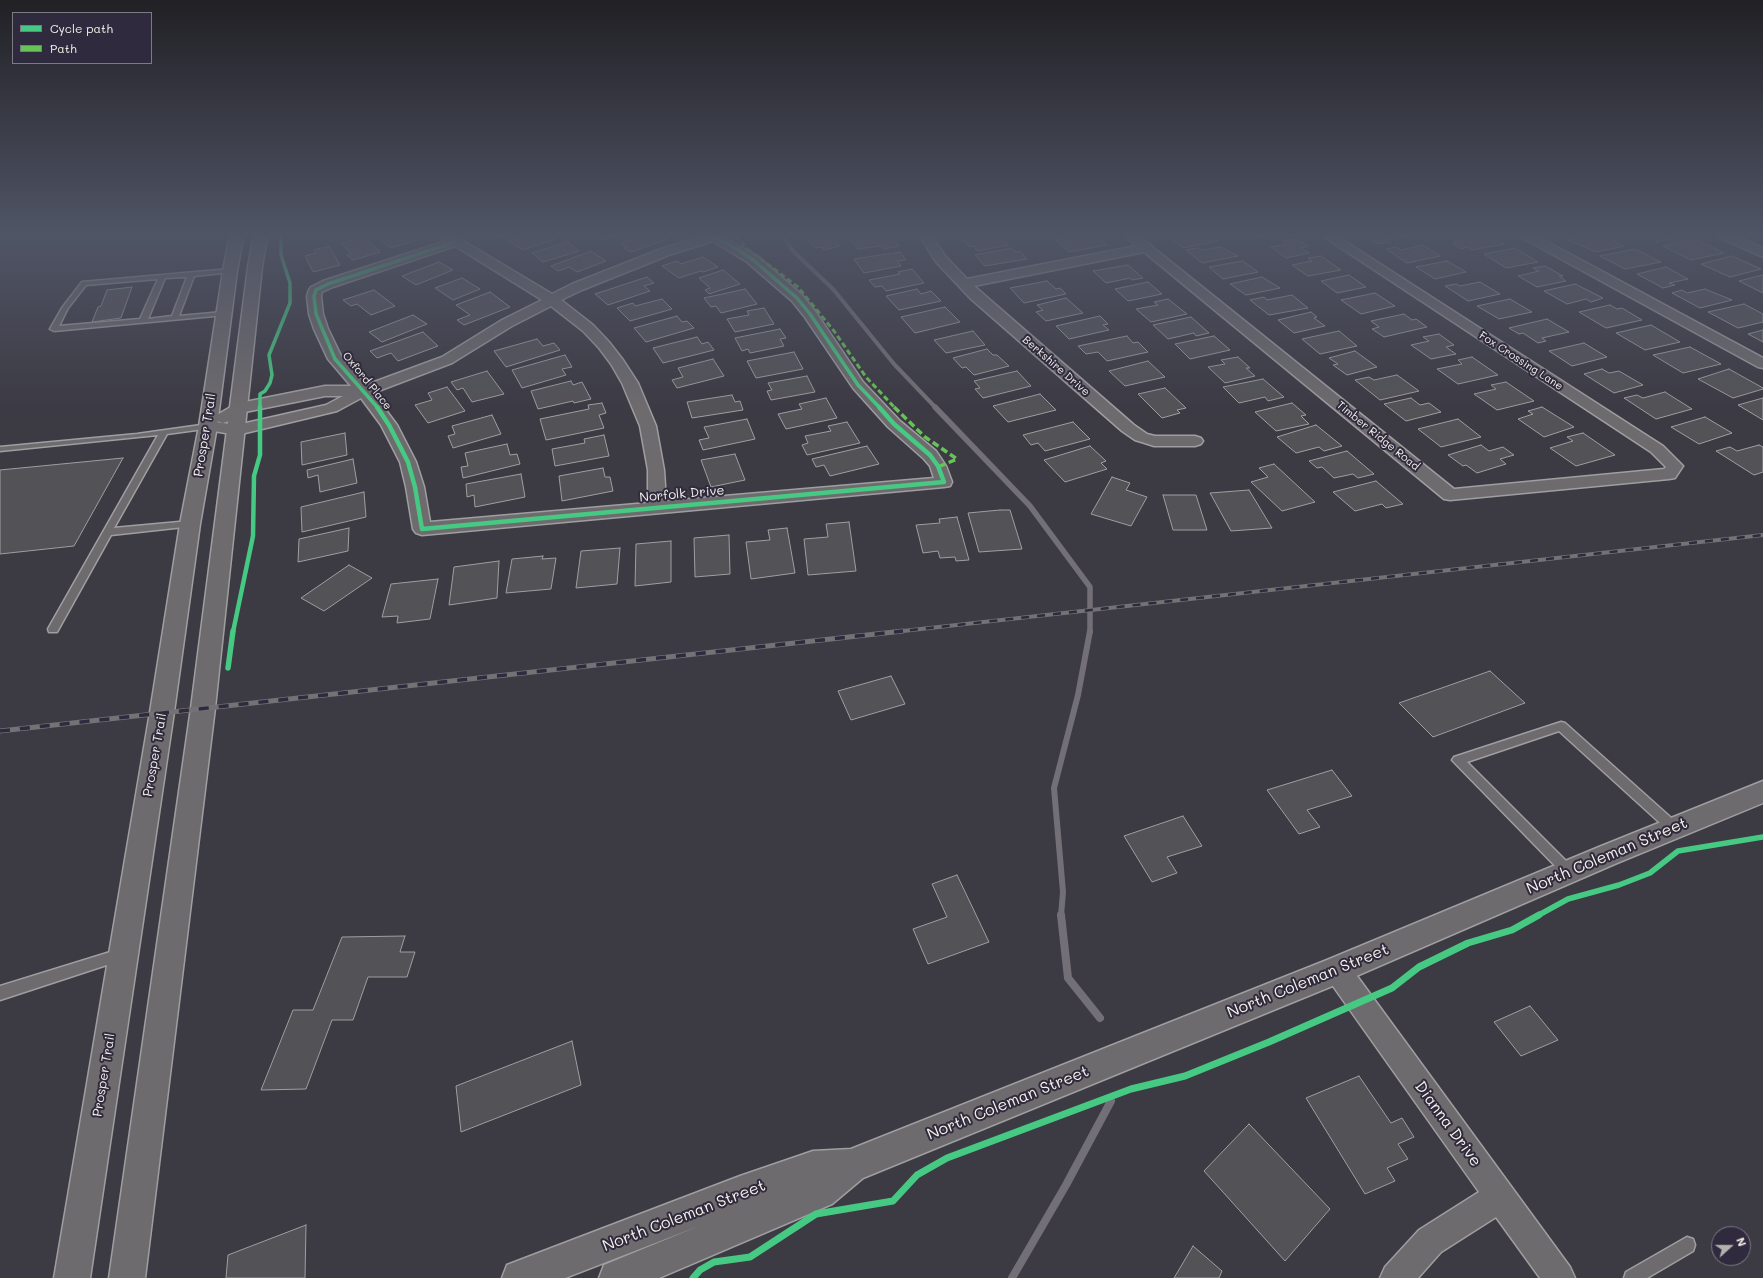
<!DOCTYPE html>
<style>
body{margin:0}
#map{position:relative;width:1763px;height:1278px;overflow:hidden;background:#3c3a43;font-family:Mali,sans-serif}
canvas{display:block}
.legend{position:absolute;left:12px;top:12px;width:140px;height:52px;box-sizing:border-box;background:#2f2a3d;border:1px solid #7e7a81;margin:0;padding:5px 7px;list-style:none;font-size:12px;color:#f4f1e8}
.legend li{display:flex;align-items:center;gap:8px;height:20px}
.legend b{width:20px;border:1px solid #7e7a81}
.north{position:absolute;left:1711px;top:1226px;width:40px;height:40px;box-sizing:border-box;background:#2f2a3d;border:1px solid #7e7a81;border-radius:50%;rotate:69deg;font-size:11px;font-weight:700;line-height:16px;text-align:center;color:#f4f1e8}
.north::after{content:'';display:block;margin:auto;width:14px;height:18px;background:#b4b1ae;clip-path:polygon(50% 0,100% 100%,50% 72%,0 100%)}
</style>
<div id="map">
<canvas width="1763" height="1278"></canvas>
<ul class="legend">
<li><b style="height:5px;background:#46c982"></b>Cycle path</li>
<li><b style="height:5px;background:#66c356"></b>Path</li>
</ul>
<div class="north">N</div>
</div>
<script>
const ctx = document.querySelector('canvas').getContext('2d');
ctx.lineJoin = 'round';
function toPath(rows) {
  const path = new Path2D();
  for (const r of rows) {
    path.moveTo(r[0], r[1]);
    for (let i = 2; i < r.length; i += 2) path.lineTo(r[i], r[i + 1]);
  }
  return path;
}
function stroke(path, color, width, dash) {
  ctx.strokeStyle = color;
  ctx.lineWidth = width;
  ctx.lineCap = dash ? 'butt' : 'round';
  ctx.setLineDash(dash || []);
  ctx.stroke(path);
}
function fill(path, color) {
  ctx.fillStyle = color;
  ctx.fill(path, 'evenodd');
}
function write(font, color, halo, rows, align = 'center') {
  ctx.font = font + ' Mali,sans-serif';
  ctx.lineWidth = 4;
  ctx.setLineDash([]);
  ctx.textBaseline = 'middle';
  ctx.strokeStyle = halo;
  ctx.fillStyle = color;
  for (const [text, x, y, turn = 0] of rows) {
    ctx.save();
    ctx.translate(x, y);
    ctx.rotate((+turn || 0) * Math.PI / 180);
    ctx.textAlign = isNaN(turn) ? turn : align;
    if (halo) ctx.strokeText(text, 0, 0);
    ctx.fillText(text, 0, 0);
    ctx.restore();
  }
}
const streamFar3 = toPath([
 [780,233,794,252,833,289,894,364,936,408]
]);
const streamFar2 = toPath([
 [935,407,1030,506,1090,587,1090,632]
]);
const streamFar1 = toPath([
 [1061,916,1063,892,1054,788,1078,695,1090,631]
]);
const stream = toPath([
 [1061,915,1068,978,1100,1018],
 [1012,1278,1066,1185,1111,1101]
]);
const building = toPath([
 [374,233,406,233,415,241,390,248,374,233],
 [492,233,513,233,499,237,492,233],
 [532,233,545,233,555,239,523,250,508,241,532,233],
 [591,233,625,233,604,240,591,233],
 [638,233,658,233,668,239,631,252,624,248,627,247,621,243,642,236,638,233],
 [807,233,827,233,840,246,824,250,822,247,815,248,802,234,807,233],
 [882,233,885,236,891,236,899,246,884,249,882,246,858,249,849,237,882,233],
 [995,233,1008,245,978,251,973,246,970,247,962,239,995,233],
 [1047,233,1077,233,1052,237,1047,233],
 [1093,233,1107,245,1069,252,1055,239,1093,233],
 [1182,233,1206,233,1218,241,1183,248,1167,235,1182,233],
 [1237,233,1287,233,1290,234,1278,237,1275,234,1253,238,1246,233,1239,234,1237,233],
 [1359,233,1402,233,1407,236,1385,240,1389,242,1378,244,1359,233],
 [1475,233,1484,233,1504,244,1472,250,1467,247,1461,249,1452,243,1457,242,1449,238,1475,233],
 [1559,233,1581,233,1565,236,1559,233],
 [1599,233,1624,246,1596,252,1568,240,1599,233],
 [1638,233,1684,233,1689,235,1657,242,1638,233],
 [363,236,380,252,353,260,347,255,351,253,341,244,363,236],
 [1297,239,1308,246,1301,248,1309,253,1286,258,1271,247,1287,244,1283,241,1297,239],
 [1695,239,1724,253,1691,260,1663,246,1695,239],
 [568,242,579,251,543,262,532,253,568,242],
 [1423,245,1440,256,1407,263,1386,249,1397,247,1401,250,1423,245],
 [329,246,340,265,313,272,305,256,316,253,314,250,329,246],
 [1221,247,1238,256,1202,263,1186,250,1198,248,1201,250,1221,247],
 [1012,248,1016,252,1020,251,1027,259,985,266,975,255,1012,248],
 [1515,248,1538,262,1506,268,1484,254,1515,248],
 [1635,249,1661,262,1625,269,1600,256,1635,249],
 [591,251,606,261,577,272,569,267,558,271,551,266,591,251],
 [900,252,906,260,897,261,901,266,864,273,854,259,900,252],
 [1321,256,1341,270,1308,276,1292,265,1312,261,1308,258,1321,256],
 [1732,256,1761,269,1730,277,1701,264,1732,256],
 [703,257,718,267,703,272,701,271,679,278,662,266,677,261,681,264,703,257],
 [1243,261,1258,272,1223,279,1209,267,1243,261],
 [1447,261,1466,272,1435,279,1416,267,1447,261],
 [439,262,453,270,416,285,402,276,439,262],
 [1128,265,1143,278,1132,280,1130,278,1106,283,1093,271,1128,265],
 [1545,266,1563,276,1559,276,1566,281,1537,287,1518,276,1539,271,1533,268,1545,266],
 [1666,267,1688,279,1669,283,1675,285,1663,288,1637,274,1666,267],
 [912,269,924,283,886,291,882,286,875,287,869,280,900,274,898,272,912,269],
 [723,270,740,284,709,294,705,290,710,288,699,278,723,270],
 [1349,275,1366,287,1337,293,1321,281,1349,275],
 [1763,275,1763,293,1739,281,1763,275],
 [647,277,654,283,644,286,650,291,608,305,595,294,647,277],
 [1262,277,1280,288,1246,295,1230,284,1262,277],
 [462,278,480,289,453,300,435,288,462,278],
 [1047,281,1056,289,1060,288,1066,294,1024,303,1010,288,1047,281],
 [1148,282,1162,294,1128,301,1115,289,1148,282],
 [1480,282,1500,294,1468,301,1445,286,1456,284,1460,286,1480,282],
 [1575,284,1603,298,1591,302,1586,299,1567,304,1544,291,1575,284],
 [132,287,121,318,92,322,98,307,101,306,107,290,132,287],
 [745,289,757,304,721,313,716,306,711,307,704,298,745,289],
 [917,289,921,294,931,291,941,301,899,310,886,296,917,289],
 [1705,289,1732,300,1700,308,1672,293,1682,290,1687,293,1705,289],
 [374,290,395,306,371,315,357,304,351,306,343,300,374,290],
 [490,292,510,307,464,325,457,320,470,315,456,305,490,292],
 [1375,293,1395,306,1361,314,1341,300,1375,293],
 [1292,295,1308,308,1269,315,1250,300,1264,297,1267,300,1292,295],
 [1066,298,1083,313,1046,321,1036,312,1043,310,1037,305,1066,298],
 [662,299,672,309,630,321,617,308,633,303,635,306,662,299],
 [1168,299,1187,314,1151,322,1136,309,1158,305,1154,302,1168,299],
 [1510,299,1532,312,1499,319,1477,306,1510,299],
 [1744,304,1763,314,1763,322,1738,328,1708,312,1744,304],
 [1610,305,1617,309,1622,308,1642,320,1606,328,1579,312,1610,305],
 [945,307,960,322,915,333,901,317,945,307],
 [764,308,774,324,735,332,727,319,749,315,747,311,764,308],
 [1311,312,1317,317,1314,318,1325,326,1294,333,1278,320,1311,312],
 [1404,314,1412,320,1416,319,1427,327,1384,337,1372,329,1379,327,1371,321,1404,314],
 [413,315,427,324,382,342,369,332,413,315],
 [677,316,682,322,687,321,694,328,646,342,634,328,677,316],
 [1100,316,1108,324,1103,325,1109,330,1069,339,1056,326,1100,316],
 [1191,317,1209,333,1196,336,1194,333,1168,339,1153,325,1191,317],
 [1547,319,1569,332,1542,338,1546,341,1538,343,1523,333,1519,334,1509,328,1547,319],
 [1651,325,1680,342,1645,350,1616,333,1651,325],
 [780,329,786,338,780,339,784,346,750,353,748,349,742,351,735,338,780,329],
 [1763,330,1763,342,1748,334,1763,330],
 [973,331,985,345,946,353,934,340,973,331],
 [1339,331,1357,346,1320,354,1302,339,1339,331],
 [423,332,438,346,398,361,391,353,377,358,370,351,423,332],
 [1439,334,1454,345,1446,347,1456,354,1431,359,1411,345,1429,341,1423,337,1439,334],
 [1127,336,1133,343,1138,342,1148,352,1107,361,1098,352,1086,354,1078,346,1127,336],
 [1214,336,1230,350,1190,359,1175,344,1214,336],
 [697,337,702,344,708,342,714,350,663,363,653,348,697,337],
 [537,339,543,346,554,343,560,350,506,367,494,351,537,339],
 [1584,343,1607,357,1572,366,1549,351,1584,343],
 [1690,347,1721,364,1683,373,1653,355,1690,347],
 [987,349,993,355,997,355,1009,366,974,375,966,367,962,368,953,358,987,349],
 [1355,351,1377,367,1347,375,1333,365,1338,364,1329,358,1355,351],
 [794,352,803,369,756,378,747,361,794,352],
 [565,355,572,367,562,369,566,375,522,388,512,370,565,355],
 [1238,357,1250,368,1246,368,1255,376,1225,383,1208,367,1225,364,1221,360,1238,357],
 [1472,357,1498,375,1458,384,1437,369,1462,364,1458,360,1472,357],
 [713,359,724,376,677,388,672,380,683,377,678,368,713,359],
 [1148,361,1165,377,1125,386,1109,371,1148,361],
 [1602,369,1609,373,1619,371,1643,385,1614,393,1584,374,1602,369],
 [1729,369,1763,388,1763,389,1733,398,1698,379,1729,369],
 [487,371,504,394,472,402,463,388,457,390,451,382,487,371],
 [1017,371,1031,386,983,398,975,389,980,388,974,381,1017,371],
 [1397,375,1419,391,1380,400,1355,380,1369,377,1374,380,1397,375],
 [807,376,815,392,771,400,767,391,772,390,768,383,807,376],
 [1263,379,1284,397,1268,401,1265,397,1239,403,1223,387,1263,379],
 [571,381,573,385,582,382,591,399,574,403,573,401,538,409,531,391,571,381],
 [1506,382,1534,401,1497,410,1474,394,1496,389,1491,385,1506,382],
 [447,387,465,411,428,423,415,405,432,400,428,393,447,387],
 [1165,388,1186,408,1177,410,1180,413,1162,418,1138,394,1165,388],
 [1665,392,1692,409,1656,419,1624,398,1637,395,1643,398,1665,392],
 [1040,394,1056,410,1008,422,993,406,1040,394],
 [732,395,735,402,740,401,743,410,692,418,687,402,732,395],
 [826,398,837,418,786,429,778,414,802,409,799,404,826,398],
 [1411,398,1420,405,1429,403,1441,412,1406,421,1384,404,1411,398],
 [1763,398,1763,420,1738,405,1763,398],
 [602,403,606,413,599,415,604,428,546,440,540,419,589,409,588,405,602,403],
 [1292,403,1306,415,1301,416,1309,424,1276,431,1255,412,1292,403],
 [1542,407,1574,427,1544,437,1518,419,1533,414,1528,411,1542,407],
 [492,415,501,434,453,448,448,436,455,434,452,426,492,415],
 [1705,417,1732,433,1699,444,1671,427,1705,417],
 [747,419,755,439,703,450,699,440,709,438,704,427,747,419],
 [1458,419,1481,437,1441,447,1418,429,1458,419],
 [847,422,860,443,807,455,802,445,808,443,805,436,831,431,828,426,847,422],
 [1073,422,1090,439,1045,451,1038,443,1031,445,1023,435,1073,422],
 [1316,425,1342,446,1324,451,1319,447,1296,453,1277,437,1316,425],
 [345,433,347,455,302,465,301,442,345,433],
 [1583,433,1615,455,1576,466,1550,448,1573,441,1567,437,1583,433],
 [604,435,609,456,555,466,552,449,585,443,584,439,604,435],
 [507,444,510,455,517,454,520,464,463,478,461,467,468,466,465,453,507,444],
 [1481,445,1489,451,1503,447,1514,455,1500,459,1506,464,1477,473,1466,465,1463,466,1448,455,1481,445],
 [1759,445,1763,447,1763,472,1754,475,1716,451,1730,447,1737,451,1759,445],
 [867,446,879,464,830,476,824,465,816,467,812,459,867,446],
 [1090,446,1106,461,1101,463,1107,469,1065,482,1044,460,1090,446],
 [1347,451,1374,474,1358,478,1353,474,1334,478,1322,467,1317,468,1309,461,1347,451],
 [735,454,745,480,711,487,701,460,735,454],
 [123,458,74,546,0,554,0,470,123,458],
 [353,459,357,483,320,492,318,475,308,478,307,470,353,459],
 [1274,464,1315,502,1282,511,1251,482,1268,477,1259,468,1274,464],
 [603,468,605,477,610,477,613,491,562,501,559,476,603,468],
 [521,474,525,497,475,507,474,495,467,497,466,484,521,474],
 [1112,477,1130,483,1126,490,1147,497,1131,526,1091,514,1112,477],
 [1376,481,1403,504,1386,508,1382,504,1355,511,1333,492,1376,481],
 [1249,490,1272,528,1231,531,1210,493,1249,490],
 [364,492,366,517,302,532,301,507,364,492],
 [1163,495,1196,495,1207,530,1173,530,1163,495],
 [1000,510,1010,510,1022,549,979,552,968,513,1000,510],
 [957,517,969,560,956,561,955,557,940,558,938,551,923,553,916,525,940,523,939,519,957,517],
 [849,522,856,571,808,575,804,539,828,537,826,524,849,522],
 [349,528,348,551,298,562,299,539,349,528],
 [787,528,795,573,751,579,746,542,770,540,768,530,787,528],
 [729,535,730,574,695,577,694,538,729,535],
 [671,541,671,582,635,586,636,544,671,541],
 [620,548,617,584,576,588,581,551,620,548],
 [543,556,542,559,556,558,551,589,506,593,512,559,543,556],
 [499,561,497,598,449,605,454,567,499,561],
 [349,565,372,578,324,611,301,598,349,565],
 [438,579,430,619,397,623,398,616,382,617,391,584,438,579],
 [1490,671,1525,703,1433,737,1399,703,1490,671],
 [891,676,905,704,851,720,838,691,891,676],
 [1332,770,1352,796,1307,810,1320,827,1299,834,1267,790,1332,770],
 [1183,816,1202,846,1167,857,1177,873,1152,882,1124,836,1183,816],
 [957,875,989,942,928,964,913,929,947,917,932,884,957,875],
 [405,936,400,952,415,952,407,977,368,977,353,1020,332,1020,306,1089,261,1090,293,1010,313,1010,342,937,405,936],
 [1530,1006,1558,1040,1521,1056,1494,1022,1530,1006],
 [572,1041,581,1085,461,1132,456,1086,572,1041],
 [1359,1076,1391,1123,1402,1118,1414,1137,1398,1144,1408,1159,1387,1168,1395,1181,1365,1194,1306,1098,1359,1076],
 [1249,1124,1330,1209,1285,1261,1204,1171,1249,1124],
 [306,1225,305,1278,226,1278,228,1255,306,1225],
 [1193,1246,1222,1271,1219,1278,1174,1278,1193,1246]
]);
const service = toPath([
 [230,269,233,271,232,272,194,276,179,316,223,312,226,314,225,315,54,331,50,329,62,308,82,282,230,269],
 [187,277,172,316,148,319,165,278,187,277],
 [158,279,140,319,59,326,68,308,86,285,158,279],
 [208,424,211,424,211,428,167,434,114,528,190,521,193,522,194,524,193,526,111,535,57,632,49,632,48,629,158,435,0,451,0,447,137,434,208,424],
 [1561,722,1565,723,1678,824,1680,828,1678,832,1674,833,1670,832,1559,731,1467,762,1573,868,1575,872,1573,876,1569,877,1565,876,1452,760,1454,757,1561,722],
 [120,949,125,951,127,955,125,959,0,1000,0,986,120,949],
 [1687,1237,1693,1239,1695,1245,1693,1251,1647,1278,1624,1278,1626,1272,1687,1237]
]);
const minor = toPath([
 [439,233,450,233,552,294,572,284,661,249,703,236,700,233,725,233,727,235,725,238,757,256,802,295,815,311,863,382,900,421,936,451,946,466,952,482,950,486,944,487,422,535,416,533,413,529,406,487,400,462,381,425,361,398,337,411,237,435,202,429,200,426,202,423,208,421,237,425,326,405,343,396,325,396,245,412,229,421,223,423,217,421,215,418,217,415,234,405,240,403,325,386,351,386,328,359,314,329,309,314,307,296,309,290,311,287,323,281,446,241,440,237,439,233],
 [713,241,747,262,792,301,804,316,853,388,888,427,924,459,930,466,934,478,666,501,664,470,656,426,638,383,623,360,609,342,593,325,561,300,582,290,669,255,713,241],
 [455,246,542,300,502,320,442,357,366,385,342,358,328,329,323,314,321,296,322,292,333,287,455,246],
 [551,306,583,331,599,348,611,364,622,383,640,426,648,470,648,503,430,522,424,487,416,462,397,425,373,393,452,363,512,326,551,306],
 [918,233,930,233,946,257,967,279,1136,246,1122,233,1135,233,1454,489,1664,469,1666,467,1651,452,1318,233,1332,233,1663,446,1683,466,1675,478,1669,479,1450,500,1444,499,1144,252,974,286,1134,425,1147,434,1155,436,1195,436,1201,438,1203,441,1201,444,1195,446,1154,446,1148,444,1135,440,1122,431,970,298,936,262,918,233],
 [1517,233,1531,233,1763,358,1763,368,1758,367,1519,236,1517,233],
 [1713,233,1728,233,1763,248,1763,257,1715,236,1713,233],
 [1337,957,1346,961,1570,1267,1575,1278,1540,1278,1496,1217,1441,1252,1418,1278,1380,1278,1385,1267,1419,1230,1479,1192,1328,979,1324,970,1328,961,1337,957]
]);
const tertiary = toPath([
 [1763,781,1763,803,1617,863,1347,980,863,1178,832,1204,659,1278,599,1278,604,1265,699,1226,565,1278,502,1278,507,1265,520,1260,740,1176,813,1151,851,1149,1327,960,1599,847,1763,781]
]);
const secondary = toPath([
 [230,233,244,233,237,271,217,426,200,524,174,712,90,1278,54,1278,150,712,180,524,199,426,223,271,230,233],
 [254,233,268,233,262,267,215,708,145,1278,109,1278,191,708,248,267,254,233]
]);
const railFar1 = toPath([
 [894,632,1763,535]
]);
const rail = toPath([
 [0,731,903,631]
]);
const quietFar1 = toPath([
 [727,233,739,238,745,247,798,287,834,331,866,377,895,408]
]);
const quiet = toPath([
 [894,407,925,437,957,459,938,467]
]);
const cyclewayFar3 = toPath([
 [706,233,737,249,752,259,797,298,810,314,858,385,880,408],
 [260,408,260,394,265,391,270,383,272,375,269,355,290,303,290,283,281,255,281,233],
 [378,408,335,359,316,314,314,296,316,290,328,284,455,242]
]);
const cyclewayFar2 = toPath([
 [377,407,389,425,408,462,415,487,422,529,944,482,938,466,930,455,894,424,879,407],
 [233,632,253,536,254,476,260,455,260,407]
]);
const cyclewayFar1 = toPath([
 [228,668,233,631],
 [1537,916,1568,899,1619,885,1650,873,1678,851,1763,837]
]);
const cycleway = toPath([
 [693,1278,700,1270,714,1262,750,1257,816,1214,893,1201,917,1175,947,1158,1131,1089,1185,1076,1269,1042,1392,988,1419,967,1468,943,1512,930,1539,915]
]);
const farStreetnames = [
 ["Fox Crossing Lane",1521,361,33],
 ["Berkshire Drive",1056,366,41],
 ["Oxford Place",367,381,51],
 ["Timber Ridge Road",1378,436,39]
];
const streetNames = [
 ["Prosper Trail",205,435,-81],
 ["Norfolk Drive",682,494,-5],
 ["Prosper Trail",155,755,-80],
 ["Prosper Trail",104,1075,-81]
];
const nearStreetnames = [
 ["North Coleman Street",1607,856,-23],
 ["North Coleman Street",1308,981,-22],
 ["North Coleman Street",1008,1103,-22],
 ["Dianna Drive",1448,1124,54],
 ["North Coleman Street",684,1216,-21]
];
stroke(streamFar3, '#736f76', 4);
stroke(streamFar2, '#736f76', 5.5);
stroke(streamFar1, '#736f76', 6);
stroke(stream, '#736f76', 8);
fill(building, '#535257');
stroke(building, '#9f9ea0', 1);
stroke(service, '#9f9ea0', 3);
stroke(minor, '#9f9ea0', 3);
stroke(tertiary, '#9f9ea0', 3);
stroke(secondary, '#9f9ea0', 3);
fill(service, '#6e6b6e');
fill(minor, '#6e6b6e');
fill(tertiary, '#6e6b6e');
fill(secondary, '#6e6b6e');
stroke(railFar1, '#747276', 4);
stroke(rail, '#747276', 5);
stroke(railFar1, '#2f2a3d', 2.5, [8]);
stroke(rail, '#2f2a3d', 3.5, [10]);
stroke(quietFar1, '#66c356', 3, [5.5, 3]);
stroke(quiet, '#66c356', 3.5, [7, 3.5]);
stroke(cyclewayFar3, '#46c982', 3.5);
stroke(cyclewayFar2, '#46c982', 4.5);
stroke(cyclewayFar1, '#46c982', 5.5);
stroke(cycleway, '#46c982', 7);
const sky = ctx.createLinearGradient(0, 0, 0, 412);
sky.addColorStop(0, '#212025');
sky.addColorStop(0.57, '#505566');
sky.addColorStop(1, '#50556600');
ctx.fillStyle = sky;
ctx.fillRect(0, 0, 1763, 412);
write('11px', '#f4f1e8', '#2f2a3d', farStreetnames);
write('13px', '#f4f1e8', '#2f2a3d', streetNames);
write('16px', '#f4f1e8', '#2f2a3d', nearStreetnames);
</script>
